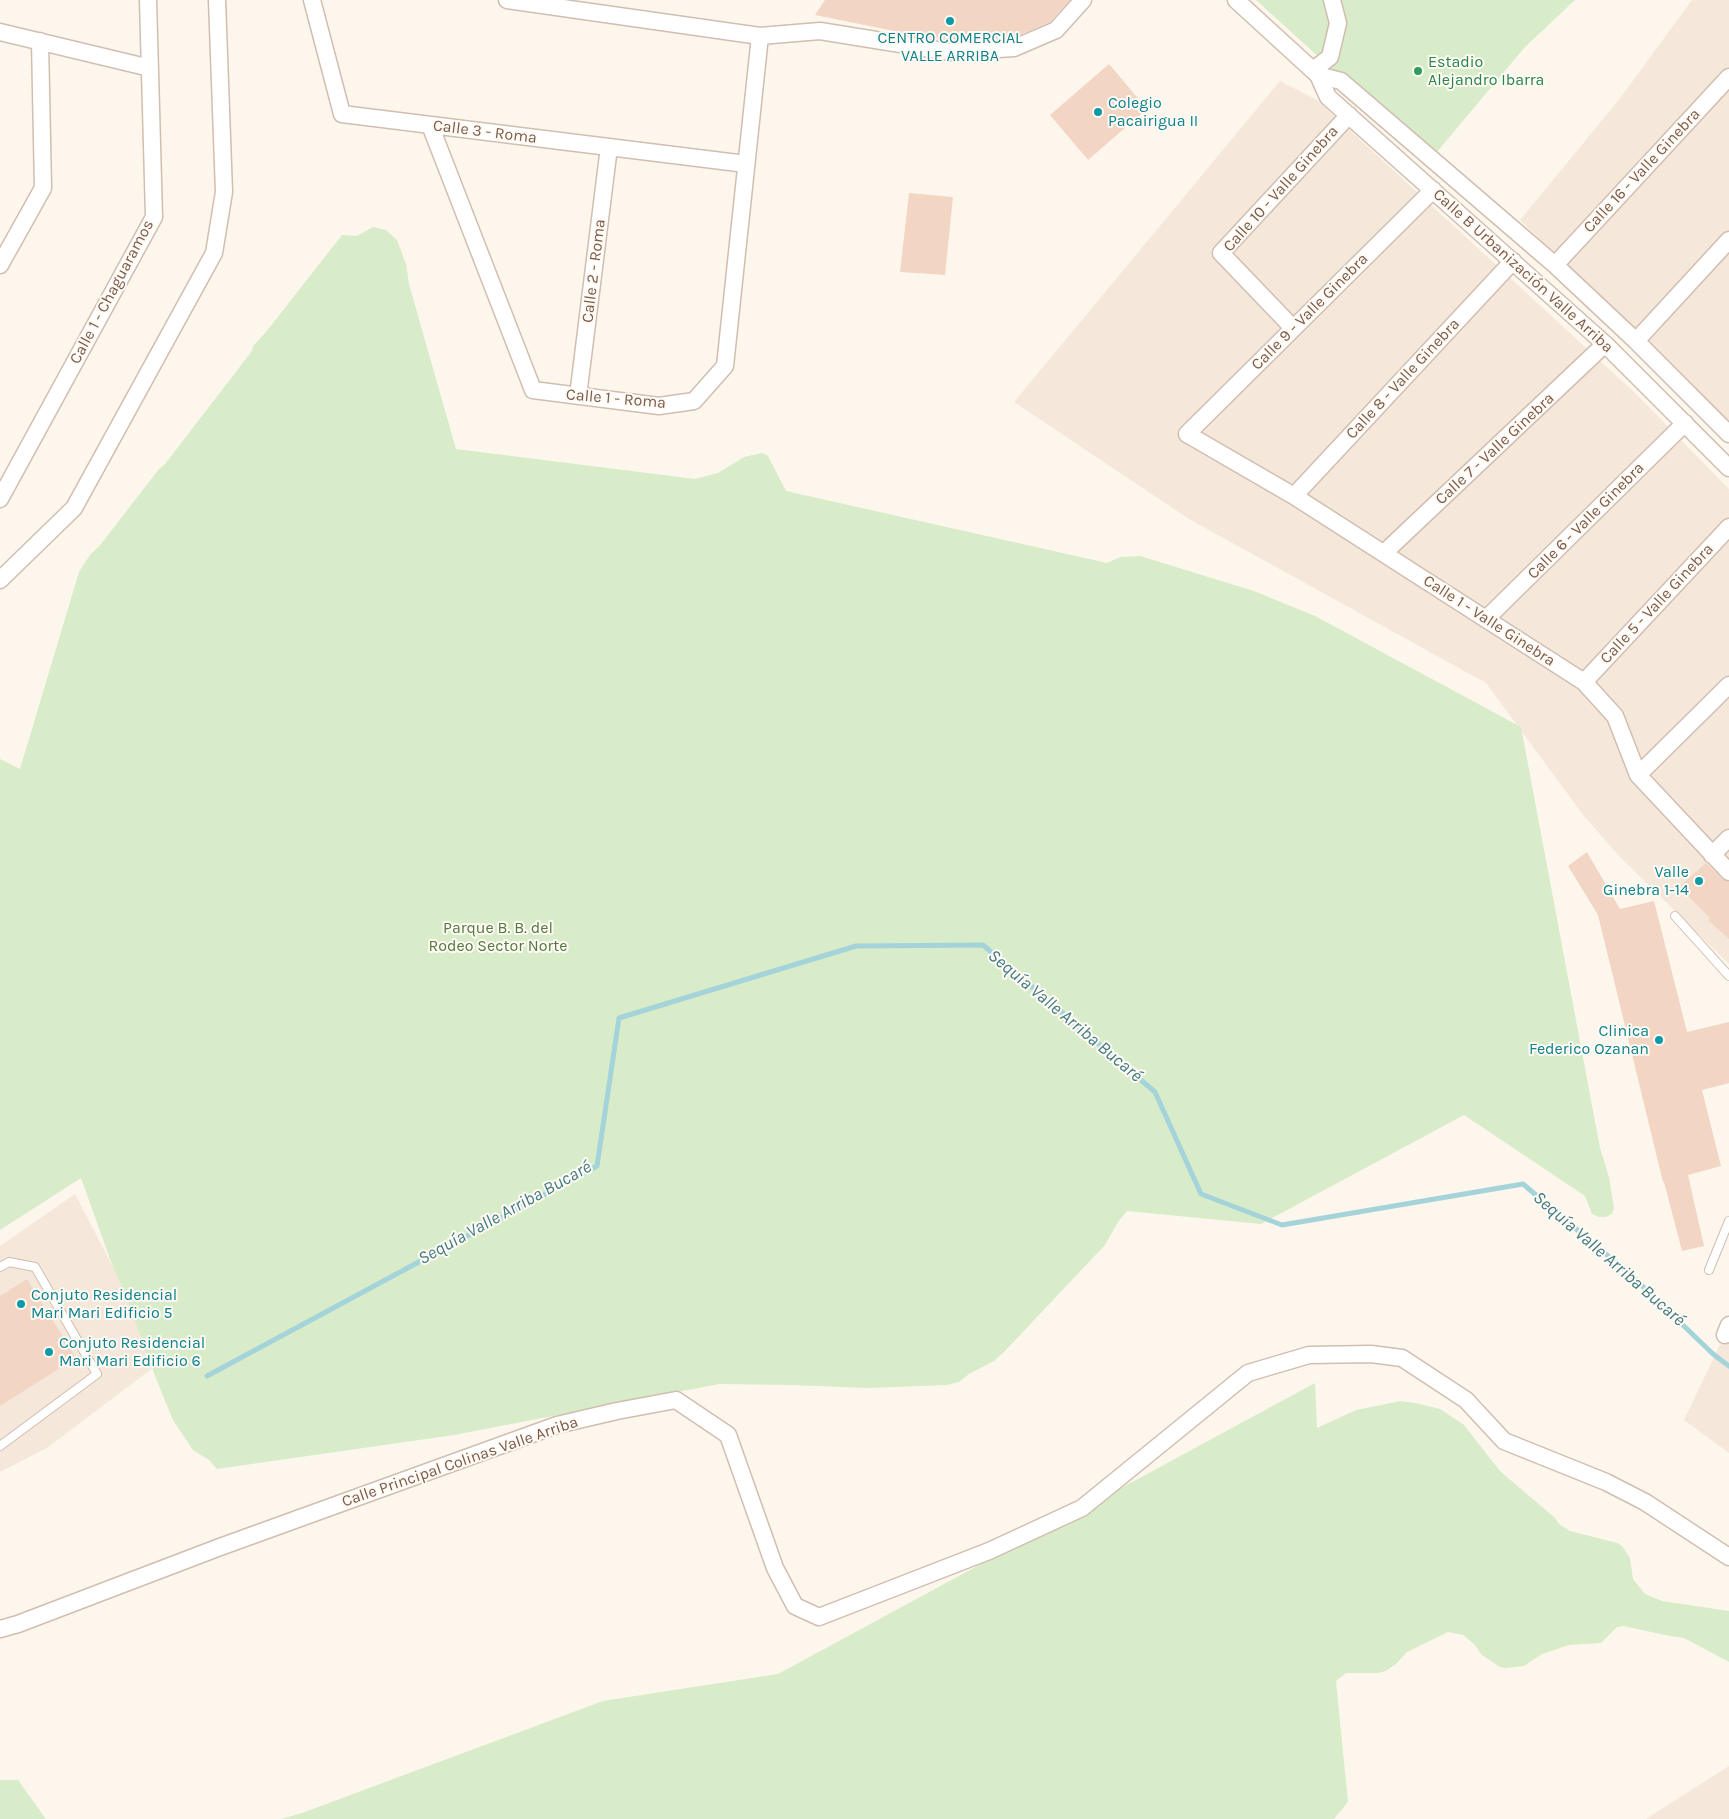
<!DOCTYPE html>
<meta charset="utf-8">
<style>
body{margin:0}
canvas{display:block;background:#fdf6ec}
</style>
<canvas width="1729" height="1819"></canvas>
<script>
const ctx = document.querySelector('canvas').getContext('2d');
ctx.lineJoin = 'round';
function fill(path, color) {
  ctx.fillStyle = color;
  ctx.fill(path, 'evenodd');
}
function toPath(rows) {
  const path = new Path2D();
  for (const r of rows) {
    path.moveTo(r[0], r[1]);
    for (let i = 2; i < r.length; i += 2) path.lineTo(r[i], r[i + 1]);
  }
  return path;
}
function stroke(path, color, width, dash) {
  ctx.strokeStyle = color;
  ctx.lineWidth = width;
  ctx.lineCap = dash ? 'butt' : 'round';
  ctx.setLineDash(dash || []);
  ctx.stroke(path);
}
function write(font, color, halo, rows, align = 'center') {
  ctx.font = font + ' Karla,sans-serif';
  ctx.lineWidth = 4;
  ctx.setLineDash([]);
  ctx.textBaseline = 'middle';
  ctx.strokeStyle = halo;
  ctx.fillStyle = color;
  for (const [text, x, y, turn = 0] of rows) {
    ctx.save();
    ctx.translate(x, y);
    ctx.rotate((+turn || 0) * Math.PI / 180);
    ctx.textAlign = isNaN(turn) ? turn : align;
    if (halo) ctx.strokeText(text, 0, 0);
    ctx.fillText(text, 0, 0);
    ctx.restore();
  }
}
const residential = toPath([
 [1692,0,1729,0,1729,422,1520,220,1618,101],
 [1280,81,1317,100,1634,392,1729,489,1729,964,1620,857,1584,816,1486,683,1189,519,1014,402],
 [75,1194,162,1361,47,1448,0,1472,0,1246],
 [1729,1326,1729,1453,1684,1420],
 [1729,1766,1729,1819,1646,1819]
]);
const green = toPath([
 [1256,0,1575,0,1525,47,1431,159],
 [373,227,386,230,397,240,406,264,409,284,456,449,695,479,718,473,744,457,762,453,768,456,786,491,1107,563,1120,557,1140,556,1254,591,1315,616,1521,727,1600,1148,1609,1177,1614,1208,1612,1214,1606,1217,1599,1217,1592,1214,1585,1196,1464,1115,1261,1224,1127,1211,1118,1222,1105,1245,1004,1352,994,1361,969,1374,959,1382,947,1385,868,1388,793,1385,719,1384,454,1435,217,1469,209,1460,193,1450,173,1420,157,1381,126,1296,111,1262,81,1178,0,1230,0,759,20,769,79,572,90,555,101,544,159,469,165,464,252,351,253,346,266,332,342,235,357,236],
 [1315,1383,1317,1428,1356,1410,1401,1401,1415,1403,1440,1409,1464,1425,1500,1471,1555,1518,1559,1524,1570,1531,1617,1543,1622,1546,1630,1558,1633,1579,1645,1594,1662,1601,1729,1611,1729,1662,1684,1638,1670,1636,1623,1626,1617,1627,1601,1643,1569,1645,1542,1654,1524,1666,1506,1668,1500,1667,1482,1655,1474,1644,1463,1635,1448,1632,1407,1652,1397,1663,1386,1671,1377,1673,1346,1673,1336,1681,1348,1802,1334,1819,281,1819,302,1813,603,1701,778,1674],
 [0,1780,18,1780,46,1819,0,1819]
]);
const stream = toPath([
 [207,1376,597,1166,619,1018,856,946,983,945,1155,1092,1201,1194,1282,1225,1523,1184,1633,1277,1713,1354,1729,1366]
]);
const building = toPath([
 [825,0,1070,0,1050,22,1012,38,949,42,815,15],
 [1109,64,1147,109,1088,160,1050,115],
 [909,193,953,197,945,275,900,272],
 [1587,852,1620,909,1654,901,1687,1032,1729,1022,1729,1083,1702,1090,1721,1166,1688,1175,1704,1246,1682,1251,1664,1182,1663,1182,1598,915,1568,866],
 [1706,863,1722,879,1729,882,1729,939,1708,920,1710,918,1679,887],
 [27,1279,76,1358,0,1406,0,1296]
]);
const service = toPath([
 [1675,916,1729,976],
 [0,1267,9,1262,35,1267,97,1374,0,1446],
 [1709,1270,1729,1221]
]);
const minor = toPath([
 [312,0,342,114,746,164],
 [507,0,760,36,820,31,950,52,1014,48,1056,30,1083,0],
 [1236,0,1318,75,1328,97,1605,344,1729,468],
 [0,32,150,68],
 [1313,70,1330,57,1338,23,1332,0],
 [1318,75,1341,81,1555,265,1636,341,1729,434],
 [430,125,533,390,659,406,694,401,725,366,760,36],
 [1433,190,1187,434,1294,496,1584,682,1615,716,1638,775,1729,872],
 [0,265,43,188,40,41],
 [1555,265,1729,77],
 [1293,328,1221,253,1349,115],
 [1636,341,1729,240],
 [578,396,609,147],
 [1294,496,1513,261],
 [0,499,154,217,148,0],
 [1384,553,1605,344],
 [0,580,74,508,214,253,224,192,217,0],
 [1486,619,1685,423],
 [1584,682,1729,527],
 [1638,775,1729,685],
 [1712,855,1729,838],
 [1725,1335,1729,1325],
 [0,1629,18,1624,220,1547,557,1425,617,1411,676,1400,728,1435,775,1568,795,1606,819,1617,989,1551,1082,1508,1248,1373,1309,1355,1371,1354,1402,1358,1466,1400,1504,1441,1606,1482,1645,1502,1729,1557]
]);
const markers = [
 [950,21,5,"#0f9aa8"],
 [1418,71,5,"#2e9e5b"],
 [1098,112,5,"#0f9aa8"],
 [1699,881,5,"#0f9aa8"],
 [1659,1040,5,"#0f9aa8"],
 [21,1304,5,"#0f9aa8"],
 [49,1352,5,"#0f9aa8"]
];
const cultureNames = [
 ["CENTRO COMERCIAL",950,38,"center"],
 ["VALLE ARRIBA",950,56,"center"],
 ["Colegio",1108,103],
 ["Pacairigua II",1108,121],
 ["Valle",1689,872,"right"],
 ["Ginebra 1-14",1689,890,"right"],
 ["Clinica",1649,1031,"right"],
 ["Federico Ozanan",1649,1049,"right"],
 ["Conjuto Residencial",31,1295],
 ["Mari Mari Edificio 5",31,1313],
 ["Conjuto Residencial",59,1343],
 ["Mari Mari Edificio 6",59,1361]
];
const leisureNames = [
 ["Estadio",1428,62],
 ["Alejandro Ibarra",1428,80]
];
const streetNames = [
 ["Calle 3 - Roma",485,132,7],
 ["Calle 16 - Valle Ginebra",1642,171,-47],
 ["Calle 10 - Valle Ginebra",1281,189,-48],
 ["Calle 2 - Roma",594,271,-83],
 ["Calle B Urbanización Valle Arriba",1523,271,42],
 ["Calle 1 - Chaguaramos",112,292,-62],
 ["Calle 9 - Valle Ginebra",1310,312,-45],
 ["Calle 8 - Valle Ginebra",1403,379,-47],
 ["Calle 1 - Roma",616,399,5],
 ["Calle 7 - Valle Ginebra",1495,449,-43],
 ["Calle 6 - Valle Ginebra",1586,521,-45],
 ["Calle 5 - Valle Ginebra",1657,604,-47],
 ["Calle 1 - Valle Ginebra",1489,621,33],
 ["Calle Principal Colinas Valle Arriba",460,1462,-19]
];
const parkNames = [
 ["Parque B. B. del",498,928],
 ["Rodeo Sector Norte",498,946]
];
const waterNames = [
 ["Sequía Valle Arriba Bucaré",1065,1016,40],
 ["Sequía Valle Arriba Bucaré",505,1213,-29],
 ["Sequía Valle Arriba Bucaré",1609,1259,41]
];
fill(residential, '#f5e8da');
fill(green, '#d8ecc9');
stroke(stream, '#a5d3da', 5);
fill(building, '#f3d5c3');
stroke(service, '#d1beb0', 10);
stroke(minor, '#d1beb0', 19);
stroke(service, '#fff', 8);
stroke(minor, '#fff', 16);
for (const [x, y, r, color] of markers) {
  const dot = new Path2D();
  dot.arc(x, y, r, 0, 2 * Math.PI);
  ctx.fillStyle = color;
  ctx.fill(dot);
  stroke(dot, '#fffaf3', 2);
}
write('16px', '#0d838f', '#fffaf3', cultureNames, 'left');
write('16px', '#27864d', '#fffaf3', leisureNames, 'left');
write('16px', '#7a5c4d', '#fffaf3', streetNames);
write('16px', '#537a41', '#fffaf3', parkNames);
write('italic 18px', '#437c86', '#fffaf3', waterNames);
</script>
